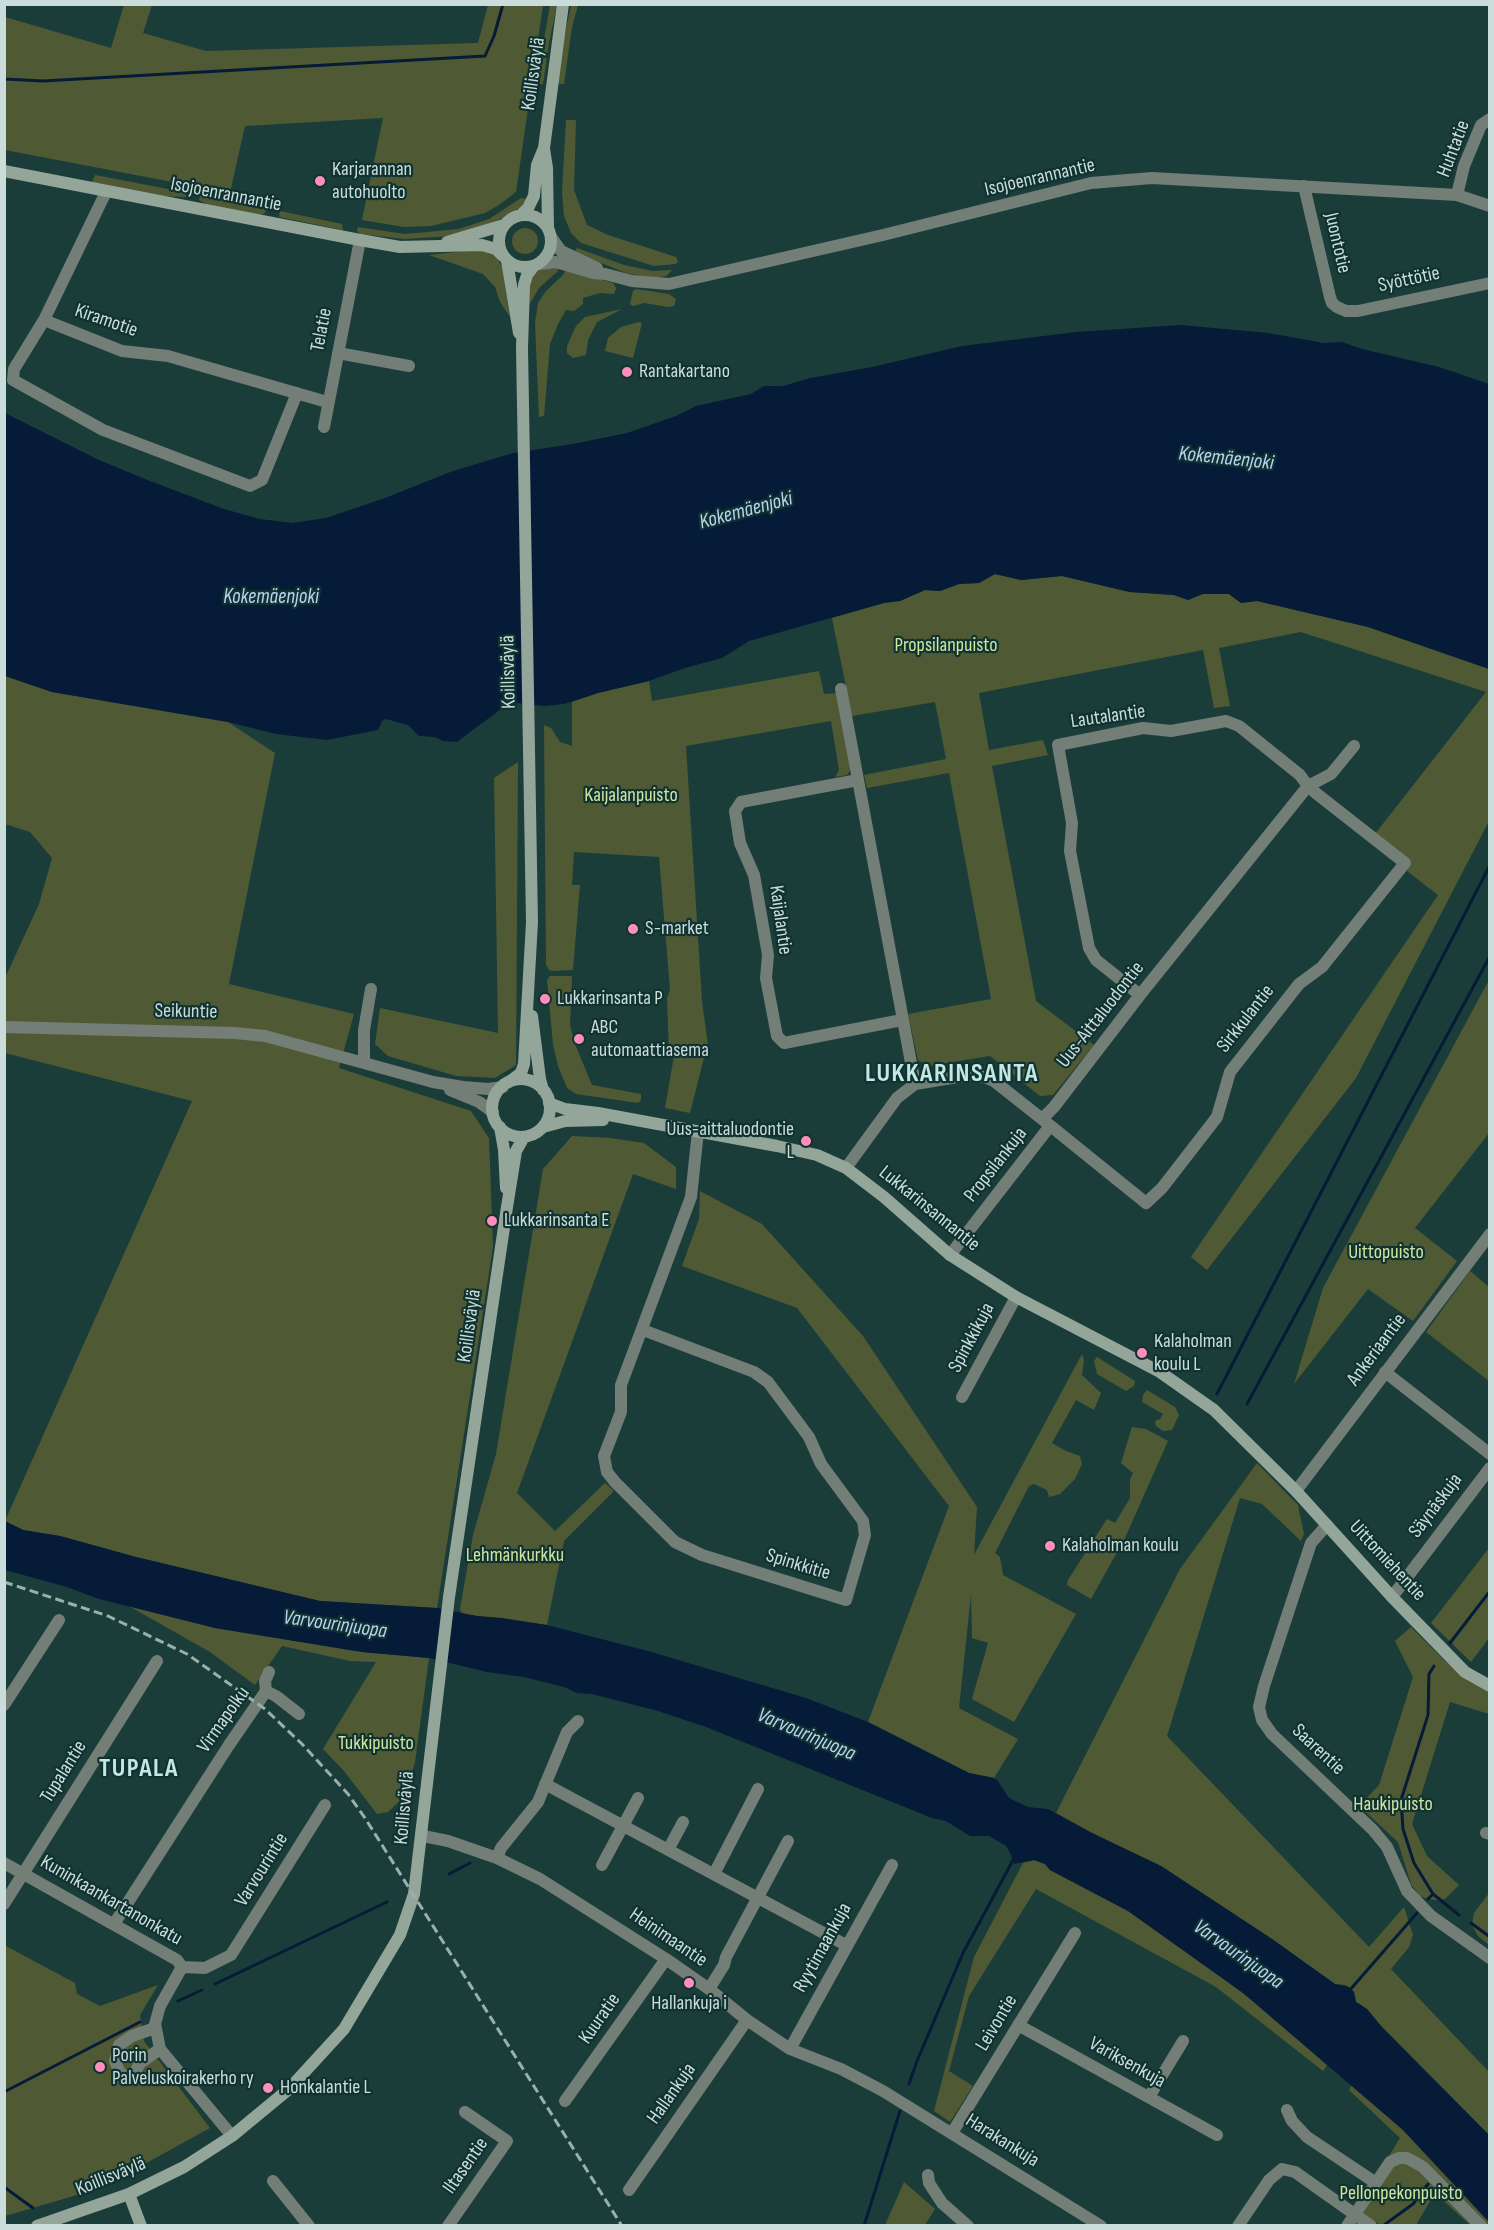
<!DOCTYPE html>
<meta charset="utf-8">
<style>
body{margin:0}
#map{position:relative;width:1494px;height:2230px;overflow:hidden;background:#1b3d3a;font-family:"Sofia Sans Condensed",sans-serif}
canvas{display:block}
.frame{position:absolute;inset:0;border:6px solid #cadddb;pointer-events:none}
</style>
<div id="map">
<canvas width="1494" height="2230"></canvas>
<div class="frame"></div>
</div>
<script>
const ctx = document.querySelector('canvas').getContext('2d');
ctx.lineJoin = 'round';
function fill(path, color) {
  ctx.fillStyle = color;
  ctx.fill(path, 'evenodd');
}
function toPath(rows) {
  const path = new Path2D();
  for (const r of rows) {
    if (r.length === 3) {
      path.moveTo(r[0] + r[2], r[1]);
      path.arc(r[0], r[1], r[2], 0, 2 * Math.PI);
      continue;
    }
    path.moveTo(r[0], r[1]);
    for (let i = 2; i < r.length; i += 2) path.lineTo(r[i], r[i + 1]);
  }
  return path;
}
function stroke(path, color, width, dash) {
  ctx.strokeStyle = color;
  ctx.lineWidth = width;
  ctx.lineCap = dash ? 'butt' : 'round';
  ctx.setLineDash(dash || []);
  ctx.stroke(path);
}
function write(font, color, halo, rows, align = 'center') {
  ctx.font = font + ' "Sofia Sans Condensed",sans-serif';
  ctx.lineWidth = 4.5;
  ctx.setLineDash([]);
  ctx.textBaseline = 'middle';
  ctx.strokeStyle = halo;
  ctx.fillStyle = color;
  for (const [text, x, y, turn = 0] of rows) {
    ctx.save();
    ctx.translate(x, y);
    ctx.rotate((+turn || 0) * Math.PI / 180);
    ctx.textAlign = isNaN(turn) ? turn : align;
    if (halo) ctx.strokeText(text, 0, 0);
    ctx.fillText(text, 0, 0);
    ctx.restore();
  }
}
const green = toPath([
 [124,5,152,5,143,33,206,51,478,43,488,5,543,5,516,192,499,205,485,213,431,226,404,227,362,220,383,118,245,126,230,193,5,150,5,17,111,48],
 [550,5,557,5,549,43,543,84,536,85],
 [571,5,578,5,572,27,564,84,557,84,562,47],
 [566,120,576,120,574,190,587,225,608,235,676,257,678,261,676,264,654,266,581,243,571,233,564,216,562,192],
 [95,175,189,193,188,197,159,196,92,182],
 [203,195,263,208,266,210,265,213,261,215,208,205,199,200,200,196],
 [521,198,527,199,520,208,491,224,452,236,404,239,360,234,357,231,358,227,405,234,459,229,489,219],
 [280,211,342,224,343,230,279,217],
 [525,241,13],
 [577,248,624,265,653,271,672,270,666,276,653,278,626,273,574,252],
 [480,249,488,251,497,257,502,267,510,317,500,302,495,287,483,274,429,255],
 [559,267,557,272,539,288,528,307,529,282,534,272,542,268],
 [566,269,613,283,616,288,614,294,600,293,583,298,583,304,574,311,566,310,558,324,550,344,544,416,539,417,535,323,538,303,546,291,563,275],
 [636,289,669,294,676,299,674,306,668,307,644,303,633,306,630,304,633,291],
 [622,309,597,322,588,340,586,355,573,358,567,353,567,346,576,326,585,317],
 [639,322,642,323,633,358,605,351,608,338,621,327],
 [995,574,1021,580,1062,576,1129,592,1174,595,1188,600,1202,594,1229,594,1241,603,1257,601,1368,627,1489,669,1489,821,1356,1078,1207,1270,1191,1257,1438,895,1407,871,1411,863,1375,834,1486,692,1301,632,1219,648,1230,706,1214,708,1203,650,979,693,989,750,1043,740,1048,755,992,766,1036,1001,1094,1045,1053,1095,1040,1096,990,1056,928,1066,918,1060,908,1014,991,999,949,773,867,788,864,775,946,759,935,702,852,716,832,618,884,603,900,601,925,590,940,591,959,584,979,583],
 [819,671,824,694,840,693,853,766,847,775,835,777,839,770,831,721,686,746,702,1001,709,1053,705,1054,690,1113,665,1108,674,1056,669,1054,667,998,670,990,659,857,574,852,572,885,580,885,573,970,553,971,549,970,546,964,544,725,551,728,560,742,572,746,572,702,598,693,649,681,652,701],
 [5,676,52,692,228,722,275,753,229,984,354,1014,339,1068,471,1111,489,1138,493,1247,437,1608,320,1601,136,1557,60,1536,23,1530,5,1521,192,1101,5,1053,5,978,39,904,52,858,30,832,5,824],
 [518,762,516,1065,495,1078,456,1076,388,1056,375,1044,380,1008,498,1033,494,778],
 [550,976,572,976,570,1025,575,1044,592,1085,641,1094,641,1100,638,1103,576,1094,567,1088,558,1066,553,1044,547,980],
 [1489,980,1489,1133,1415,1228,1457,1261,1413,1321,1368,1289,1294,1384,1323,1288],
 [572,1136,610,1138,644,1143,676,1167,676,1189,633,1174,517,1493,555,1531,605,1483,614,1491,564,1541,547,1625,462,1614,460,1609,473,1535,496,1454,543,1169],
 [700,1191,762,1224,863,1336,977,1507,974,1555,1082,1354,1084,1360,1082,1375,1101,1393,1094,1410,1076,1400,1052,1443,1066,1451,1080,1456,1082,1464,1075,1479,1060,1494,1049,1497,1047,1490,1034,1484,1029,1486,995,1553,1000,1557,1003,1575,1076,1614,1014,1722,972,1699,988,1643,972,1638,971,1595,959,1708,1018,1739,994,1778,969,1773,868,1722,949,1506,797,1308,682,1266,699,1219],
 [1470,1271,1489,1287,1489,1381,1426,1332],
 [1097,1357,1135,1381,1134,1386,1126,1391,1097,1374,1094,1361],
 [1147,1390,1175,1407,1179,1415,1172,1430,1163,1431,1156,1426,1155,1421,1160,1419,1163,1414,1142,1402,1143,1395],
 [1132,1427,1146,1429,1168,1441,1125,1538,1091,1599,1067,1585,1068,1580,1107,1519,1115,1523,1130,1498,1130,1479,1133,1473,1121,1463],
 [1257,1463,1298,1505,1304,1534,1301,1541,1262,1504,1240,1498,1167,1736,1369,1947,1404,1907,1413,1935,1409,1947,1391,1969,1489,2072,1489,2135,1381,2026,1367,2009,1356,2002,1354,1992,1346,1985,1335,1984,1272,1939,1161,1866,1092,1833,1056,1813,1180,1569],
 [1489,1548,1489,1638,1471,1662,1431,1623],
 [127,1605,215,1628,362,1652,429,1658,415,1762,405,1796,388,1812,377,1814,344,1771,323,1749,376,1662,350,1661,282,1646,255,1685,210,1652],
 [1411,1627,1444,1660,1468,1681,1489,1690,1489,1714,1450,1702,1412,1824,1427,1856,1459,1885,1445,1899,1437,1900,1428,1899,1420,1896,1411,1884,1398,1842,1359,1806,1379,1785,1413,1677,1395,1641],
 [1034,1860,1045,1864,1050,1870,1128,1911,1225,1980,1259,2005,1327,2065,1323,2071,1216,1987,1036,1889,969,1996,949,2071,973,2086,950,2122,934,2111,974,1957,1023,1863],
 [1489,1893,1489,1945,1478,1936,1472,1925,1474,1913],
 [4,1945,75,1983,77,1994,100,2006,158,1985,140,2015,144,2041,210,2128,101,2188,5,2216],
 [1352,2085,1403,2130,1489,2222,1489,2225,1470,2225,1435,2193,1416,2225,1381,2225,1356,2210,1400,2138,1349,2090],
 [904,2182,935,2209,925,2225,885,2225]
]);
const water = toPath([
 [1181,325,1268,333,1324,343,1342,342,1362,349,1439,367,1489,384,1489,669,1368,627,1257,601,1241,603,1229,594,1203,594,1188,600,1174,595,1130,592,1062,576,1021,580,995,574,979,583,959,584,940,591,925,590,900,601,884,603,749,641,722,658,685,668,649,681,598,693,564,704,545,706,517,703,505,706,457,742,443,741,435,737,419,736,408,725,386,719,382,721,378,730,327,740,276,734,228,722,52,692,5,676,5,413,99,460,150,481,224,509,260,519,292,523,326,518,385,498,453,471,513,453,573,444,627,433,676,416,696,406,751,394,764,386,783,386,810,378,872,367,962,346,1076,332],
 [5,1521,23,1530,60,1536,136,1557,320,1601,437,1608,477,1616,502,1618,547,1625,648,1651,806,1698,868,1722,969,1773,994,1778,998,1781,1009,1798,1028,1807,1048,1809,1092,1833,1161,1866,1272,1939,1335,1984,1349,1987,1354,1992,1356,2002,1367,2009,1381,2026,1489,2135,1489,2222,1403,2130,1243,1993,1128,1911,1050,1870,1045,1864,1034,1860,1014,1864,1010,1853,1006,1846,989,1836,970,1836,946,1821,932,1818,706,1727,658,1711,592,1694,577,1693,564,1687,524,1677,487,1672,429,1658,362,1652,215,1628,99,1599,67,1587,5,1570]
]);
const stream = toPath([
 [4,79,43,81,485,56,494,36,503,4],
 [1217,1394,1490,865],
 [1247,1404,1490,956],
 [1450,1643,1490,1591],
 [449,1874,470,1863],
 [1433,1894,1459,1915],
 [1428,1899,1433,1894,1414,1863,1403,1829,1401,1800,1428,1715,1429,1674,1434,1666],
 [1471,1923,1490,1937],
 [215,1984,387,1902],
 [1349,1991,1417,1913],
 [178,2001,202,1990],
 [909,2084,917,2061,963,1953,1013,1860],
 [4,2092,140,2022],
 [4,2187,33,2208],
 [1384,2225,1413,2204,1428,2184],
 [864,2226,900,2111]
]);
const street = toPath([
 [1304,186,1330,297,1332,303,1337,307,1346,311,1358,311,1490,283],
 [106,192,44,320,14,369,13,380,103,430,250,486,262,480,297,393],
 [1457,195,1464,166,1481,125,1490,119],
 [551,237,561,251,597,268],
 [539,264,556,262,593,273,605,274,632,281,669,284,883,235,1091,183,1152,178,1457,195,1490,206],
 [44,320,122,351,168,356,327,402],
 [338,353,409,366],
 [324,427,360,240],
 [841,689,915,1084],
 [858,780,741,802,735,811,740,843,754,875,768,955,766,978,777,1036,784,1043,902,1020],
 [371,989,364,1030,364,1063,433,1082,463,1087,488,1089,503,1087],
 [4,1027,235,1033,265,1036,364,1063],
 [450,1090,479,1102,493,1112],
 [1042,1119,1146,1203,1162,1188,1217,1117,1230,1072,1299,984,1322,967,1405,863,1317,794,1308,786,1300,775,1239,726,1226,721,1171,731,1143,728,1058,745,1072,823,1070,851,1089,948,1096,960,1140,995],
 [846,1168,897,1098,915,1084,976,1074,994,1081,1042,1119,1054,1107,1140,995,1308,786,1331,774,1354,746],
 [950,1255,1050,1126],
 [643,1330,754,1372,768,1382,809,1437,821,1464,863,1521,865,1535,846,1600,702,1555,675,1542,615,1482,607,1472,604,1456,621,1412,621,1385,691,1197,698,1131],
 [1385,1372,1490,1454],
 [962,1397,1016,1297],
 [1296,1491,1490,1234],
 [1327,1525,1311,1543,1264,1686,1259,1707,1262,1720,1272,1734,1373,1830,1387,1847,1407,1891,1431,1916,1490,1958],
 [1392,1597,1490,1468],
 [266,1691,265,1681,269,1672],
 [4,1705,59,1620],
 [545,1784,846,1945],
 [1486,1833,1490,1834],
 [423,1836,448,1841,497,1858,540,1879,666,1959,709,1989,747,2020,790,2049,841,2069,883,2091,1101,2226],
 [668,1850,683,1822],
 [497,1858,501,1848,538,1802,567,1732,578,1721],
 [4,1863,177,1960,182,1967,205,1968,231,1955,325,1805],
 [602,1865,638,1798],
 [714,1874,758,1789],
 [4,1904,157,1661],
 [114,1924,229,1745,266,1691,276,1696,299,1714],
 [182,1967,160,2006,155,2024,160,2049,232,2136],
 [709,1989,724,1965,726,1957,788,1841],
 [1018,2025,1217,2135],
 [155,2028,132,2036,119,2045,115,2061,119,2071,124,2076,133,2076,140,2063,160,2049],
 [790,2049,892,1865],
 [1149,2097,1183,2041],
 [565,2101,666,1959],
 [1287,2110,1292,2121,1307,2137,1376,2183],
 [952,2133,1075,1933],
 [928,2175,929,2183,942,2203,968,2226],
 [273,2181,309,2226],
 [629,2190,747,2020],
 [448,2226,507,2141,465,2112],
 [1238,2226,1269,2180,1282,2169,1295,2172,1371,2226],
 [1347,2226,1390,2162,1399,2158,1407,2158,1423,2167,1481,2226]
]);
const secondary = toPath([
 [544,149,547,168,548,228],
 [4,171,360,240,400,247,482,245,496,249,503,256],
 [525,241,26],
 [521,215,528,208,534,196,537,165,544,148,563,4],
 [447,242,504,225],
 [507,261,519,333],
 [532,1016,540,1079,543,1090],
 [521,1108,29],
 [509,1082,521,1073,524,1064,532,922,522,348,524,285,527,275,533,267],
 [549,1103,565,1109,598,1113,777,1146,817,1155,846,1168,884,1197,950,1255,1016,1297,1160,1372,1214,1410,1296,1491,1392,1597,1465,1672,1490,1686],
 [500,1127,504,1150,506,1188],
 [543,1127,565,1121,603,1120],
 [129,2194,141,2226],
 [37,2226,129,2194,184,2167,232,2136,289,2089,344,2029,400,1935,414,1894,449,1597,507,1207,516,1151,524,1137]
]);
const rail = toPath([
 [4,1582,108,1616,187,1654,265,1709,302,1744,348,1794,365,1818,622,2226]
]);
const markers = [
 [320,181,6,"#ff8eba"],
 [627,372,6,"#ff8eba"],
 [633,929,6,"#ff8eba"],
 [545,999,6,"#ff8eba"],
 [579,1039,6,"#ff8eba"],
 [806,1141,6,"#ff8eba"],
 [492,1221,6,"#ff8eba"],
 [1142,1353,6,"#ff8eba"],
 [1050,1546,6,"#ff8eba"],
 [689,1983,6,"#ff8eba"],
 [100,2067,6,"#ff8eba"],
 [268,2088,6,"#ff8eba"]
];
const streetNames = [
 ["Koillisväylä",534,74,-82],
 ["Huhtatie",1454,149,-69],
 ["Isojoenrannantie",1040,178,-13],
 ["Isojoenrannantie",226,195,11],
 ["Juontotie",1337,243,77],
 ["Syöttötie",1409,280,-12],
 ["Kiramotie",106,321,19],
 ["Telatie",322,330,-79],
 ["Koillisväylä",509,672,-91],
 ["Lautalantie",1108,717,-8],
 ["Kaijalantie",780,920,82],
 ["Seikuntie",186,1012,1],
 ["Uus-Aittaluodontie",1101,1015,-52],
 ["Sirkkulantie",1246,1019,-52],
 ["Propsilankuja",996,1165,-52],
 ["Lukkarinsannantie",929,1209,39],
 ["Koillisväylä",470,1326,-82],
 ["Spinkkikuja",972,1338,-62],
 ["Ankeriaantie",1377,1350,-53],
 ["Säynäskuja",1436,1506,-53],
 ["Uittomiehentie",1387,1561,47],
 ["Spinkkitie",798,1565,17],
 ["Virmapolku",224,1720,-55],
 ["Saarentie",1318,1750,43],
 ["Tupalantie",64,1772,-58],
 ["Koillisväylä",405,1808,-85],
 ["Varvourintie",262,1870,-58],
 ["Kuninkaankartanonkatu",111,1901,30],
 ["Heinimaantie",668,1938,34],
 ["Ryytimaankuja",823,1948,-61],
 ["Kuuratie",600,2019,-55],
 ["Leivontie",997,2023,-59],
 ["Variksenkuja",1127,2063,29],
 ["Hallankuja",672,2094,-55],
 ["Harakankuja",1002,2141,32],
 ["Iltasentie",466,2166,-55],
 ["Koillisväylä",111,2177,-22]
];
const poiNames = [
 ["Karjarannan",332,170],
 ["autohuolto",332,193],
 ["Rantakartano",639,372],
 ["S-market",645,929],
 ["Lukkarinsanta P",557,999],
 ["ABC",591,1028],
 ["automaattiasema",591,1051],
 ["Uus-aittaluodontie",794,1130,"right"],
 ["L",794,1153,"right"],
 ["Lukkarinsanta E",504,1221],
 ["Kalaholman",1154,1342],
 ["koulu L",1154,1365],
 ["Kalaholman koulu",1062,1546],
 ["Hallankuja i",689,2004,"center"],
 ["Porin",112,2056],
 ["Palveluskoirakerho ry",112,2079],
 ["Honkalantie L",280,2088]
];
const parkNames = [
 ["Propsilanpuisto",946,646],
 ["Kaijalanpuisto",631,796],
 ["Uittopuisto",1386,1253],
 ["Lehmänkurkku",515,1556],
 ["Tukkipuisto",376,1744],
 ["Haukipuisto",1393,1805],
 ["Pellonpekonpuisto",1401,2194]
];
const waterNames = [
 ["Kokemäenjoki",1226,459,6],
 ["Kokemäenjoki",746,511,-15],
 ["Kokemäenjoki",271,598],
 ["Varvourinjuopa",335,1625,8],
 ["Varvourinjuopa",806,1735,23],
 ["Varvourinjuopa",1238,1955,35]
];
const districtNames = [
 ["LUKKARINSANTA",952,1074],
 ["TUPALA",139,1769]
];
fill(green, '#4f5a34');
fill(water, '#051b37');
stroke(stream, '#051b37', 3);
stroke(street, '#737e76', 12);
stroke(secondary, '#94a69a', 12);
stroke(rail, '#99b0ae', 3, [9, 4.5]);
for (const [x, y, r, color] of markers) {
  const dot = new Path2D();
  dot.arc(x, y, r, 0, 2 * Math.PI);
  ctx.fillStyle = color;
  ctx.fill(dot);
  stroke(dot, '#103230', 2);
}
write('20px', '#cadddb', '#103230', streetNames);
write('20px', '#cadddb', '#103230', poiNames, 'left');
write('20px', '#d0e5a0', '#103230', parkNames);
write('italic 21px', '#b8d2f4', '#103230', waterNames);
ctx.letterSpacing = '1.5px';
write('bold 26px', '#c2e8e4', '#103230', districtNames);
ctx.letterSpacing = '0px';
</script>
